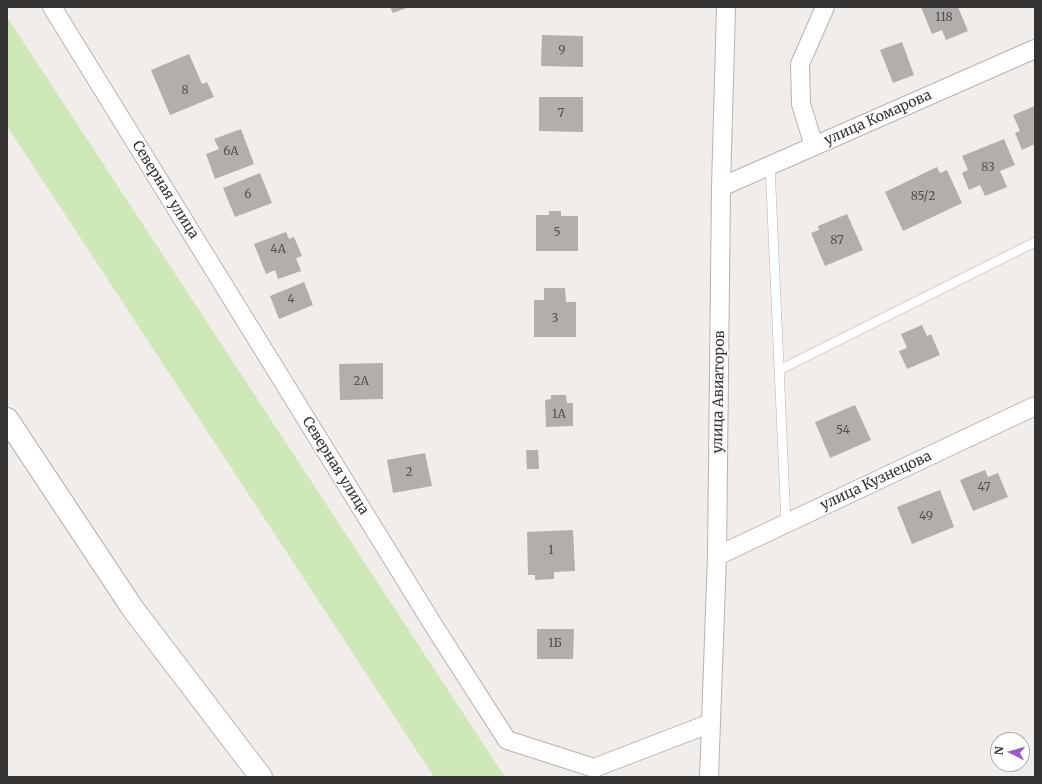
<!DOCTYPE html>
<meta charset="utf-8">
<style>
body{margin:0}
#map{position:relative;width:1042px;height:784px;overflow:hidden;background:#f1edea;font-family:Merriweather,serif}
canvas{display:block}
.frame{position:absolute;inset:0;border:8px solid #343332;pointer-events:none}
.north{position:absolute;left:990px;top:732px;width:40px;height:40px;box-sizing:border-box;background:#fff;border:1px solid #aeadad;border-radius:50%;rotate:276deg;font-size:11px;font-weight:700;line-height:16px;text-align:center;color:#343332}
.north::after{content:'';display:block;margin:auto;width:14px;height:18px;background:#9c58cd;clip-path:polygon(50% 0,100% 100%,50% 72%,0 100%)}
</style>
<div id="map">
<canvas width="1042" height="784"></canvas>
<div class="frame"></div>
<div class="north">N</div>
</div>
<script>
const ctx = document.querySelector('canvas').getContext('2d');
ctx.lineJoin = 'round';
function fill(path, color) {
  ctx.fillStyle = color;
  ctx.fill(path, 'evenodd');
}
function toPath(rows) {
  const path = new Path2D();
  for (const r of rows) {
    path.moveTo(r[0], r[1]);
    for (let i = 2; i < r.length; i += 2) path.lineTo(r[i], r[i + 1]);
  }
  return path;
}
function stroke(path, color, width, dash) {
  ctx.strokeStyle = color;
  ctx.lineWidth = width;
  ctx.lineCap = dash ? 'butt' : 'round';
  ctx.setLineDash(dash || []);
  ctx.stroke(path);
}
function write(font, color, halo, rows, align = 'center') {
  ctx.font = font + ' Merriweather,serif';
  ctx.lineWidth = 3.5;
  ctx.setLineDash([]);
  ctx.textBaseline = 'middle';
  ctx.strokeStyle = halo;
  ctx.fillStyle = color;
  for (const [text, x, y, turn = 0] of rows) {
    ctx.save();
    ctx.translate(x, y);
    ctx.rotate((+turn || 0) * Math.PI / 180);
    ctx.textAlign = isNaN(turn) ? turn : align;
    if (halo) ctx.strokeText(text, 0, 0);
    ctx.fillText(text, 0, 0);
    ctx.restore();
  }
}
const green = toPath([
 [7,17,505,777,434,777,7,126]
]);
const building = toPath([
 [390,7,409,7,393,13],
 [921,7,958,7,968,31,946,40,942,30,932,34],
 [542,35,583,36,583,67,541,66],
 [902,42,914,75,893,83,880,50],
 [189,54,202,84,207,82,214,97,170,115,151,70],
 [539,97,583,97,583,132,539,131],
 [1035,106,1035,144,1022,150,1015,133,1020,131,1013,115],
 [241,129,254,164,215,179,206,154,219,149,214,139],
 [1004,139,1015,165,1000,171,1007,187,985,196,980,185,969,190,962,173,968,170,962,156],
 [937,167,940,173,947,170,962,203,903,231,885,192],
 [260,173,272,203,235,217,223,188],
 [549,211,561,211,561,216,578,216,578,251,536,251,536,215,549,215],
 [847,214,863,250,825,266,811,233,819,230,818,226],
 [286,232,289,239,294,237,302,256,296,258,301,271,278,279,275,270,266,274,254,244],
 [304,282,313,305,279,319,270,296],
 [544,288,565,288,566,302,576,302,576,337,534,337,534,300,544,300],
 [922,325,927,336,931,334,940,355,907,369,899,351,907,348,901,334],
 [383,363,383,399,340,400,339,364],
 [551,395,566,395,567,403,573,403,573,426,546,427,545,400,551,399],
 [855,405,871,440,830,458,815,422],
 [526,450,538,450,539,469,527,469],
 [425,453,432,486,393,493,387,460],
 [985,470,988,477,998,473,1008,497,973,511,960,480],
 [940,490,954,527,912,544,897,507],
 [573,530,575,571,554,572,554,579,535,580,535,575,528,575,527,532],
 [537,629,574,629,573,659,537,659]
]);
const lane = toPath([
 [770,165,786,523],
 [779,370,1035,242]
]);
const street = toPath([
 [52,7,437,631,507,740,594,768,711,723],
 [814,146,801,104,800,64,825,7],
 [721,187,1035,49],
 [717,556,1035,406],
 [709,777,717,556,721,187,726,7]
]);
const secondary = toPath([
 [7,419,133,609,261,777]
]);
const numberNames = [
 ["118",944,18],
 ["9",562,51],
 ["8",185,91],
 ["7",561,114],
 ["6А",231,152],
 ["83",988,168],
 ["6",248,195],
 ["85/2",923,197],
 ["5",557,233],
 ["87",837,241],
 ["4А",278,250],
 ["4",291,300],
 ["3",555,319],
 ["2А",361,382],
 ["1А",559,415],
 ["54",843,431],
 ["2",409,473],
 ["47",984,488],
 ["49",926,517],
 ["1",551,551],
 ["1Б",555,644]
];
const streetNames = [
 ["улица Комарова",878,118,-24],
 ["Северная улица",165,190,58],
 ["улица Авиаторов",719,392,-89],
 ["Северная улица",335,466,58],
 ["улица Кузнецова",876,481,-25]
];
fill(green, '#cee8b8');
fill(building, '#b2aeac');
stroke(lane, '#b6b3b0', 10);
stroke(street, '#b6b3b0', 20);
stroke(secondary, '#b6b3b0', 24);
stroke(lane, '#fff', 9);
stroke(street, '#fff', 18);
stroke(secondary, '#fff', 22);
write('12px', '#545250', null, numberNames);
write('14px', '#343332', '#fff', streetNames);
</script>
